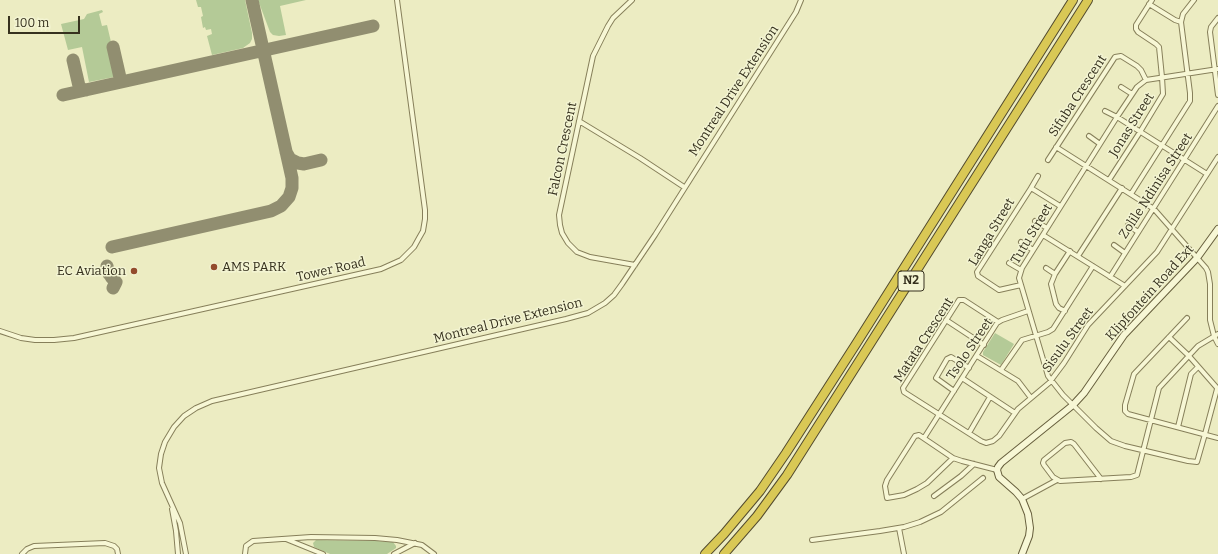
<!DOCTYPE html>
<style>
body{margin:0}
#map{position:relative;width:1218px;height:554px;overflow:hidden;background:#ececc2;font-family:Bitter,serif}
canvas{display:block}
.scale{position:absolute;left:8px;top:16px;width:72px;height:18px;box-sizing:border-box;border:2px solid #36311e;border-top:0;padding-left:5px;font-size:12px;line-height:14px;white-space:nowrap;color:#36311e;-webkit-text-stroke:3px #f3f4d2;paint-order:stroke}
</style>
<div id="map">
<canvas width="1218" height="554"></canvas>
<div class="scale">100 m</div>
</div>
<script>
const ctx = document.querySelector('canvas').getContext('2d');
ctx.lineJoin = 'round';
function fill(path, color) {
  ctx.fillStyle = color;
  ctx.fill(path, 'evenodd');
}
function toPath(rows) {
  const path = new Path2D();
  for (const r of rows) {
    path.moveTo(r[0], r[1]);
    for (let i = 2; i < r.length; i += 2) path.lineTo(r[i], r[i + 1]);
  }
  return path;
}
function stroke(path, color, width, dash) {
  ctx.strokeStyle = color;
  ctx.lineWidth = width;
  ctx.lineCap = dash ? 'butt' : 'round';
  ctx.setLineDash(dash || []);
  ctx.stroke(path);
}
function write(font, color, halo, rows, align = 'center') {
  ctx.font = font + ' Bitter,serif';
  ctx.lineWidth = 3;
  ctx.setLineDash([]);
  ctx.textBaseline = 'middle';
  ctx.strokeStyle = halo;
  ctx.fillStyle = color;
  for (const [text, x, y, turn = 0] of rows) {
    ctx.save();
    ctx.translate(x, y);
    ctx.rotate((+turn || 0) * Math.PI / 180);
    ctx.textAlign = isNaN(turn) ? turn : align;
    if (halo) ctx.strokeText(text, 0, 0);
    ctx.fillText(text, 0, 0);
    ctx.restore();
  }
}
const green = toPath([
 [196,0,245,0,252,33,252,39,250,43,243,48,212,55,207,36,212,34,211,29,206,30,205,27,203,28,201,17,203,16,201,7,198,7],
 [258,0,306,0,280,6,286,35,279,36,273,35,270,32],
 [102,10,103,12,99,14,102,26,107,25,119,76,89,82,82,47,68,50,61,24,84,19,87,14],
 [995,333,1014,344,1001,365,983,355,983,352],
 [316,540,377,541,393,542,396,546,396,548,387,554,330,554,314,547,313,543]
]);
const taxiway = toPath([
 [113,47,121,82],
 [73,60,79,86,82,89,86,90],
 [63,95,373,26],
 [286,152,290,159,298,163,304,164,321,160],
 [112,247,271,211,281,206,289,197,292,188,292,178,252,0],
 [107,266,109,274],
 [111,277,116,282,113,288]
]);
const street = toPath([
 [632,0,613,18,608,26,593,56,559,215,560,225,562,233,568,243,577,252,590,257,635,265],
 [1149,4,1175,20,1181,22],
 [1218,18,1211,27,1210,32,1218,95],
 [1121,87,1132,94],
 [1105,111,1117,117,1207,174],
 [579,121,640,158,684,187],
 [1089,136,1100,144],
 [1056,147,1154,209,1206,268,1208,272,1210,284,1210,320,1214,336,1218,344],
 [1048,160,1115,57,1121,56,1137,66,1141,70,1146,80],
 [1109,180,1140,132,1163,94,1162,77,1159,47,1156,44,1138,32,1136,29,1136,25,1152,0],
 [1031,188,1038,176],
 [1131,194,1190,101,1190,93,1181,22,1183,14,1194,0],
 [1035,221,1047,228],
 [1128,225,1138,232],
 [1043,235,1125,286],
 [1021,242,1033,250],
 [1114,245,1125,253],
 [1078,256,1122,188],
 [1009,263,1021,270],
 [1046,268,1055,274],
 [1110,277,1218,106],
 [1021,285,999,290,978,276,977,272,1031,188,1060,206],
 [1065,311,1059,308,1056,304,1051,284,1055,274,1070,251],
 [1187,318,1134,374,1125,405,1125,411,1128,414,1218,438],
 [946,320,984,345],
 [998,322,964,300,959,300,903,388,904,392,981,441,986,443,993,441,999,436,1018,409,1049,383,1064,363,1088,325,1157,252,1218,157],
 [0,331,21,338,35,340,54,340,74,338,381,269,401,260,414,247,419,238,423,231,425,219,425,210,397,0],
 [1169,337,1189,356,1218,389],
 [977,356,1018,381,1031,398],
 [1001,370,1022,340,1048,332,1053,329,1093,266],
 [962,378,1015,413],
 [1217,389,1205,434,1197,462,1188,461,1125,446,1111,441,1096,428,1063,395,1048,376,1019,278,1022,268,1117,117,1137,87,1146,80,1218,69],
 [954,391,936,378,947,359,951,357,969,368],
 [1178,427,1191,374,1198,367],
 [969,433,990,397],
 [924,438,997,323,1002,320,1028,311],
 [953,458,919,435,915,436,887,480,885,486,887,498,904,495,917,489,927,483,953,458,962,461,997,470],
 [1101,479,1074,444,1071,442,1065,443,1044,460,1043,463,1044,465,1053,477,1060,481,1096,479,1131,477,1137,475,1159,388,1198,346,1218,334],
 [934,496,961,476,974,464],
 [1022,499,1057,480],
 [172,509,176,531,178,554],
 [899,528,904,554],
 [286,539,323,554],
 [812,540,880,531,904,527,920,522,941,512,983,478],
 [22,554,27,549,34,546,105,543,114,546,117,549,118,554],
 [186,554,180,523,162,483,159,468,161,454,165,442,174,427,184,416,196,408,212,401,566,319,588,313,605,303,614,295,622,284,655,235,796,12,801,0],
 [245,554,246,546,253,541,311,537,375,538,397,540,422,545,434,554],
 [394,554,415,543]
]);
const secondary = toPath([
 [1022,554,1029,536,1030,528,1028,514,1022,499,1016,492,999,477,997,470,998,467,1001,463,1073,405,1084,393,1124,335,1197,258,1218,229]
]);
const highway = toPath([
 [705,554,724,534,760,491,786,453,856,344,1073,0],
 [724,554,757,516,787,475,1088,0]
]);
const markers = [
 [214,267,4,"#934b2c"],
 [134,271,4,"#934b2c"]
];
const shields = [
 [911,281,26]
];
const shieldNames = [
 ["N2",911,281]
];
const streetNames = [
 ["Montreal Drive Extension",734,91,-57],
 ["Sifuba Crescent",1078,96,-57],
 ["Jonas Street",1132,125,-58],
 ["Falcon Crescent",563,149,-78],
 ["Zolile Ndinisa Street",1156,186,-57],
 ["Langa Street",992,232,-59],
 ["Tutu Street",1032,234,-59],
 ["Tower Road",331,270,-13],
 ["Klipfontein Road Ext",1150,293,-48],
 ["Montreal Drive Extension",508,321,-14],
 ["Matata Crescent",924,340,-57],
 ["Sisulu Street",1068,340,-54],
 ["Tsolo Street",970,349,-56]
];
const poiNames = [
 ["AMS PARK",222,267],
 ["EC Aviation",126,271,"right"]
];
fill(green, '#b4ca97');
stroke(taxiway, '#918e70', 13);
stroke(street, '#867f5a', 6);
stroke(secondary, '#675f3d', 8);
stroke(highway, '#534b2e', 10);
stroke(street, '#f7f7d5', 4);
stroke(secondary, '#f7f7d5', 6);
stroke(highway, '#d9c855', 8);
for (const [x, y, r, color] of markers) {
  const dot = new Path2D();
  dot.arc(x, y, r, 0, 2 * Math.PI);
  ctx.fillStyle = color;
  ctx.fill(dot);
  stroke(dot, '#f3f4d2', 1.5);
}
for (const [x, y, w] of shields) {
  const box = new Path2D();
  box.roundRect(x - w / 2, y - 10, w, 20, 3);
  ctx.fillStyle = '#f3f4d2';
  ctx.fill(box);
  stroke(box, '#36311e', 1);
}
write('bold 12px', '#36311e', null, shieldNames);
write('13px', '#36311e', '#f3f4d2', streetNames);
write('13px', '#36311e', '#f3f4d2', poiNames, 'left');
</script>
